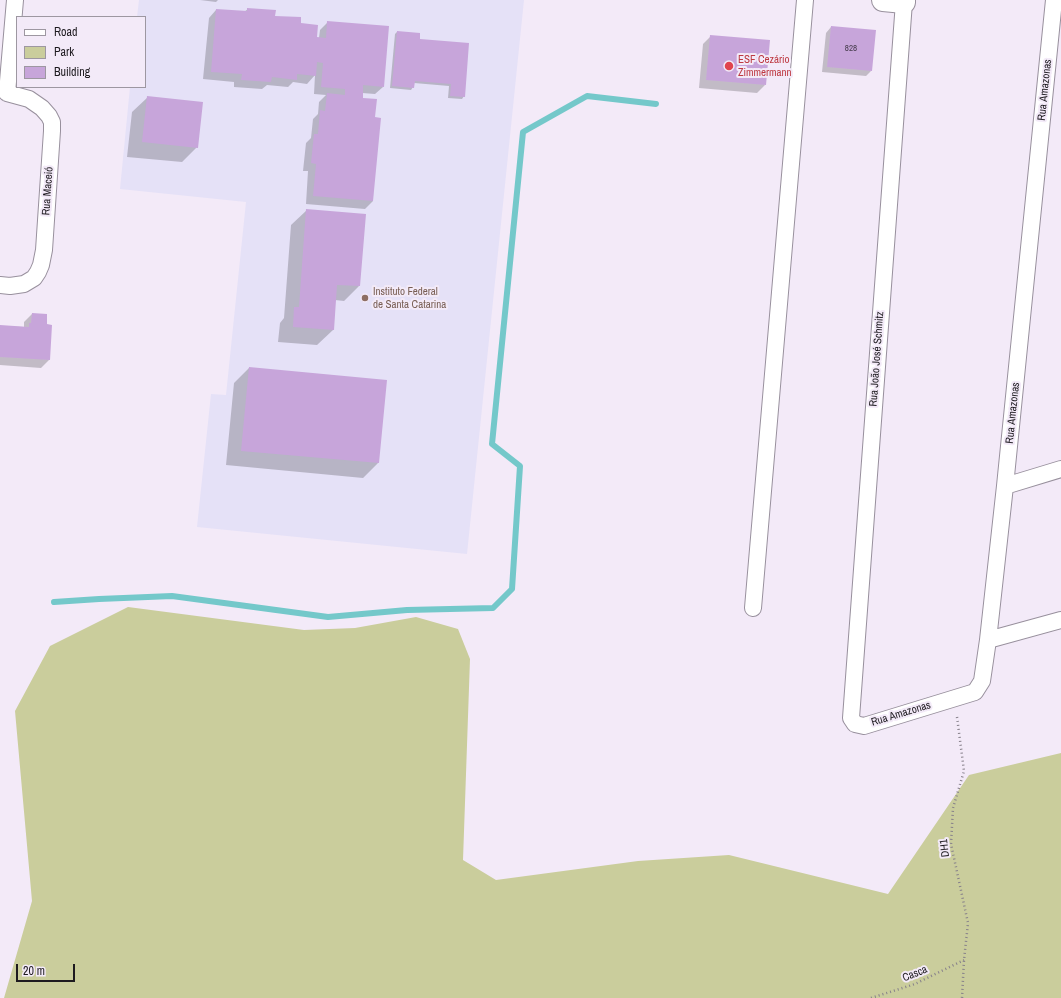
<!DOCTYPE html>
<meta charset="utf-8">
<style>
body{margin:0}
#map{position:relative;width:1061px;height:998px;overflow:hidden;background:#f3eaf8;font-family:"Archivo Narrow",sans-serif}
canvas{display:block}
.legend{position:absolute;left:16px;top:16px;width:130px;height:72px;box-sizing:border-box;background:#f3eaf8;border:1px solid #9d97a1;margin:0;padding:5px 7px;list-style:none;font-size:12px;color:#1d1a1f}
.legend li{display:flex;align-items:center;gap:8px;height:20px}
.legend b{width:20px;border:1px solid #9d97a1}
.scale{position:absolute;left:16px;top:964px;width:59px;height:18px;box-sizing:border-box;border:2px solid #1d1a1f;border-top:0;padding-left:5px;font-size:12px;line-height:14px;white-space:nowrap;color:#1d1a1f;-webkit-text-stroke:3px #f3eaf8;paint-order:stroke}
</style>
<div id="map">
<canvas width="1061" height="998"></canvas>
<ul class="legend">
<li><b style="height:5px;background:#fff"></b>Road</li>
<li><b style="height:11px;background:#cacd9c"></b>Park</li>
<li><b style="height:11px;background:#c7a5da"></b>Building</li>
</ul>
<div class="scale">20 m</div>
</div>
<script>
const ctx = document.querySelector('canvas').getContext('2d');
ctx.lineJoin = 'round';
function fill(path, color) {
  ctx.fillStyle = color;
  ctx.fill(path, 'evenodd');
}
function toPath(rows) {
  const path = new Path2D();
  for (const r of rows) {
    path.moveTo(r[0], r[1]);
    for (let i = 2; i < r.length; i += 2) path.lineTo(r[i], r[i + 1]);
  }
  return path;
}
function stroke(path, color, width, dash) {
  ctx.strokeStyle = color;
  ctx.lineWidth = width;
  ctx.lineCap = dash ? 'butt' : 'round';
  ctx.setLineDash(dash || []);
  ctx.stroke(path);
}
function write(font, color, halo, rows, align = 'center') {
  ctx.font = font + ' "Archivo Narrow",sans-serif';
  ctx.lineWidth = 4;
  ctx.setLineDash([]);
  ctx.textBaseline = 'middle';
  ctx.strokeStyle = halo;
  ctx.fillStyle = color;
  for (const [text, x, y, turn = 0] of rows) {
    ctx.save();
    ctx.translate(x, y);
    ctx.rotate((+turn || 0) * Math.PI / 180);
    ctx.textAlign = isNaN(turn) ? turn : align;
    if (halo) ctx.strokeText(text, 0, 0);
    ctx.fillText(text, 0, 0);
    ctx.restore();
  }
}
const education = toPath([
 [139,0,524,0,467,554,197,527,211,394,226,395,246,202,120,189,130,87,145,87,145,17,137,17]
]);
const green = toPath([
 [128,607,304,630,355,628,416,617,458,629,470,659,463,860,496,880,638,861,729,855,888,894,969,775,1061,753,1061,998,4,998,32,901,15,711,50,646]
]);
const shadow = toPath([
 [200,0,218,0,216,2],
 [248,9,299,24,316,38,319,38,320,30,328,22,383,87,375,94,362,93,361,98,374,118,373,201,365,209,306,204,308,171,303,171,306,143,311,138,313,119,318,114,319,102,326,95,314,94,315,75,307,84,293,82,288,87,267,85,262,89,234,87,234,82,203,79,209,18,216,10,244,12],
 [831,27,871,71,866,76,822,72,826,33],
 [397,32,419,34,419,40,464,96,462,99,448,98,449,86,414,83,413,87,411,90,390,88,395,34],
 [711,36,765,85,757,93,699,88,703,44],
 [148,97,197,147,182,162,127,157,132,112],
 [307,210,359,286,344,301,335,300,333,330,317,345,278,342,280,323,284,318,291,225],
 [32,314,46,325,49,360,41,368,0,365,0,326,24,327,24,322],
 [249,368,386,381,378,463,363,478,226,465,234,383]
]);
const stream = toPath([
 [54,602,99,599,172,596,328,617,407,610,493,608,512,589,520,466,492,444,523,132,587,96,656,104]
]);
const building = toPath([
 [247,8,276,10,275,16,301,17,301,23,318,25,317,37,326,38,327,21,389,26,384,87,363,85,363,98,377,99,375,117,381,118,373,201,313,196,316,164,311,163,314,134,318,134,320,110,325,111,327,93,345,95,345,89,321,87,323,63,317,62,316,76,297,74,297,80,272,77,271,82,241,80,242,74,211,72,216,9,247,11],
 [831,26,876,30,872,71,827,67],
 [397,31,420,33,420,39,469,43,465,97,450,96,451,84,415,81,414,88,392,86],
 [710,35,770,40,766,85,706,80],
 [147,96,203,102,198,148,142,142],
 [306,209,366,214,360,286,337,285,334,330,293,327,294,307,299,307],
 [32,313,47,314,47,324,52,325,50,360,0,357,0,325,29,327,29,323,31,323],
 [249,367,387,380,379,463,241,451]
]);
const path = toPath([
 [957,717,964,771,953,808,951,844,968,923,964,960,962,998],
 [871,998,915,984,964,960]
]);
const street = toPath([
 [904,2,851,718,855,724,864,726,975,692,982,681,988,640,1005,486,1054,0],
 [7,93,15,0],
 [0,285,10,286,24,284,34,278,38,272,41,265,44,250,52,131,52,122,49,116,42,108,29,99,7,93],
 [1005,486,1061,469],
 [753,608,805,0],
 [988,640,1061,620]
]);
const secondary = toPath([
 [883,0,904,2,904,0]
]);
const markers = [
 [729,66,5,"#e0444e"],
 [365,298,4,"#8d6e63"]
];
const numberNames = [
 ["828",851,49]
];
const healthNames = [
 ["ESF Cezário",738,60],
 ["Zimmermann",738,73]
];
const streetNames = [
 ["Rua Amazonas",1045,90,-84],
 ["Rua Maceió",48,191,-86],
 ["Rua João José Schmitz",877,359,-86],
 ["Rua Amazonas",1013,413,-84],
 ["Rua Amazonas",901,714,-17],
 ["DH1",945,848,-96],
 ["Casca",915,974,-22]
];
const educationNames = [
 ["Instituto Federal",373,292],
 ["de Santa Catarina",373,305]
];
fill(education, '#e5e1f7');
fill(green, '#cacd9c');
fill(shadow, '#0003');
stroke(stream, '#74c8ca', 6);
fill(building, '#c7a5da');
stroke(street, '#98909d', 18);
stroke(secondary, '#98909d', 24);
stroke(path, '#87818b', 2.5, [1, 3]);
stroke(street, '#fff', 16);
stroke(secondary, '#fff', 22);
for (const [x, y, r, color] of markers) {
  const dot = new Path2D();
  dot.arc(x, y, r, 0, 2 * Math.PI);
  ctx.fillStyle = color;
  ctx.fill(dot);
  stroke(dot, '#f3eaf8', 1.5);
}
write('9px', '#483d4e', null, numberNames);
write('11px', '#be3a42', '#f3eaf8', healthNames, 'left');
write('11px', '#1d1a1f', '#f3eaf8', streetNames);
write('11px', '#785e54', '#f3eaf8', educationNames, 'left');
</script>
